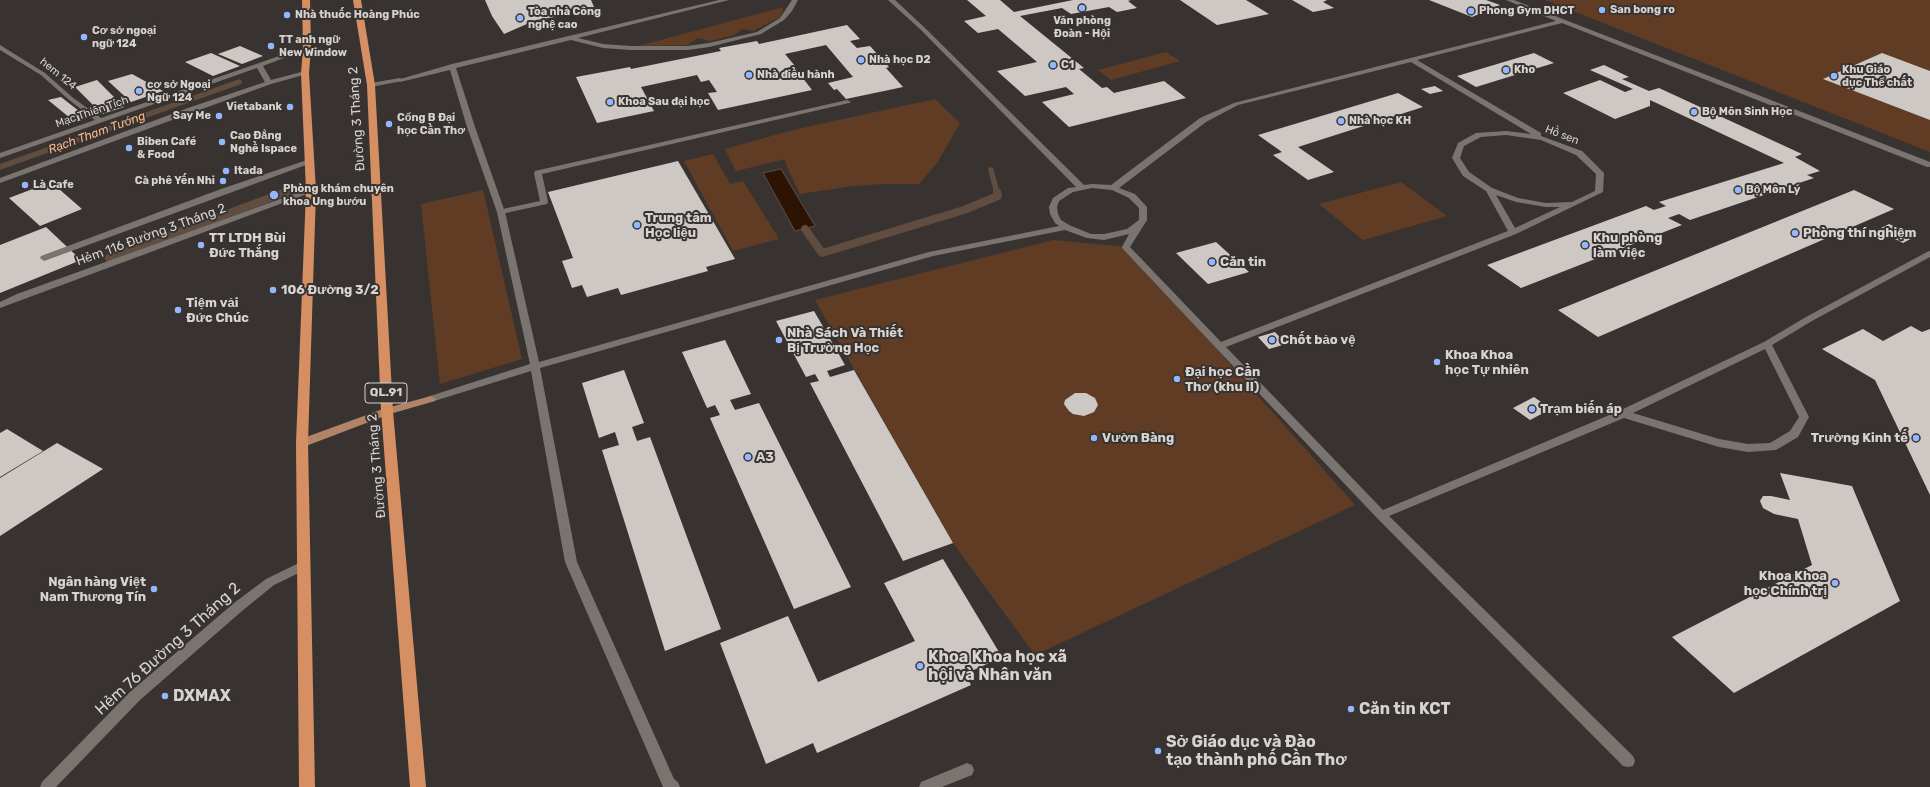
<!DOCTYPE html>
<meta charset="utf-8">
<style>
body{margin:0}
canvas{display:block;background:#383330}
</style>
<canvas width="1930" height="787"></canvas>
<script>
const ctx = document.querySelector('canvas').getContext('2d');
ctx.lineJoin = 'round';
function fill(path, color) {
  ctx.fillStyle = color;
  ctx.fill(path, 'evenodd');
}
function toPath(rows) {
  const path = new Path2D();
  for (const r of rows) {
    path.moveTo(r[0], r[1]);
    for (let i = 2; i < r.length; i += 2) path.lineTo(r[i], r[i + 1]);
  }
  return path;
}
function stroke(path, color, width, dash) {
  ctx.strokeStyle = color;
  ctx.lineWidth = width;
  ctx.lineCap = dash ? 'butt' : 'round';
  ctx.setLineDash(dash || []);
  ctx.stroke(path);
}
function write(font, color, halo, rows, align = 'center') {
  ctx.font = font + ' Rubik,sans-serif';
  ctx.lineWidth = 4;
  ctx.setLineDash([]);
  ctx.textBaseline = 'middle';
  ctx.strokeStyle = halo;
  ctx.fillStyle = color;
  for (const [text, x, y, turn = 0] of rows) {
    ctx.save();
    ctx.translate(x, y);
    ctx.rotate((+turn || 0) * Math.PI / 180);
    ctx.textAlign = isNaN(turn) ? turn : align;
    if (halo) ctx.strokeText(text, 0, 0);
    ctx.fillText(text, 0, 0);
    ctx.restore();
  }
}
const green = toPath([
 [1545,0,1930,0,1930,152],
 [784,7,780,17,753,31,742,29,734,35,710,41,698,38,687,45,638,46],
 [1166,52,1180,61,1111,80,1098,70],
 [935,99,960,123,937,163,919,184,884,184,853,186,800,194,787,167,785,159,736,171,725,149,793,130],
 [713,154,730,184,743,181,779,239,733,251,684,161],
 [1401,182,1447,216,1363,240,1319,204],
 [483,190,522,359,440,384,421,204],
 [1054,240,1126,247,1355,505,1035,655,953,543,815,300]
]);
const water = toPath([
 [781,169,815,226,795,231,763,173,781,169]
]);
const streamFar1 = toPath([
 [0,167,239,82],
 [991,170,997,193],
 [283,193,290,191]
]);
const stream = toPath([
 [805,229,822,253,964,210,998,196,997,192],
 [109,258,286,192]
]);
const building = toPath([
 [485,0,591,0,594,7,559,13,560,16,536,20,504,34,492,16],
 [967,0,1000,0,1014,12,1073,0,1131,0,1128,1,1137,8,1117,12,1109,7,1071,14,1062,8,1020,16,1084,68,1079,69,1102,88,1107,87,1114,93,1164,81,1186,98,1069,127,1042,102,1074,94,1066,87,1025,96,997,71,1037,62,998,29,978,33,964,21,986,16],
 [1180,0,1246,0,1269,14,1217,25],
 [1292,0,1327,0,1323,2,1334,8,1313,12],
 [1429,0,1486,0,1500,5,1472,17],
 [847,25,860,39,850,41,857,48,870,46,889,67,886,68,903,87,846,99,837,89,834,90,828,83,853,77,826,45,785,54,795,66,787,68,792,74,799,73,812,90,718,110,708,93,717,92,709,80,701,82,697,75,641,87,654,111,597,123,576,77,630,67,631,69,721,51,719,48,757,41,759,44],
 [240,46,263,56,242,64,218,54],
 [211,53,240,66,213,76,185,62],
 [1534,53,1554,63,1476,87,1457,76],
 [1882,53,1930,71,1930,120,1823,79],
 [1604,65,1629,77,1622,79,1649,91,1659,88,1802,154,1795,157,1820,171,1807,175,1814,178,1690,220,1679,214,1668,218,1682,225,1521,288,1487,265,1646,206,1654,210,1666,206,1659,202,1784,163,1650,100,1650,106,1615,119,1563,93,1600,80,1625,92,1633,89,1590,70],
 [132,74,163,91,131,102,108,81],
 [97,80,124,107,102,114,75,87],
 [1435,86,1443,91,1430,94,1421,89],
 [1398,93,1423,107,1298,147,1334,172,1308,180,1273,155,1282,152,1258,135],
 [61,97,88,118,75,122,48,100],
 [678,161,735,259,706,267,708,271,621,295,618,288,587,297,582,285,572,288,562,261,573,258,548,192],
 [51,182,82,209,40,226,9,198],
 [1854,190,1894,209,1598,337,1558,310],
 [1889,224,1916,236,1903,243,1877,230],
 [46,227,81,260,0,293,0,245],
 [1216,242,1249,272,1208,284,1176,253],
 [814,311,845,365,827,371,830,377,854,370,953,543,903,561,810,383,819,381,815,374,806,377,776,321],
 [1911,326,1922,332,1930,329,1930,495,1875,380,1822,349,1863,329,1883,341],
 [1275,332,1286,344,1269,349,1258,337],
 [725,340,751,394,730,400,735,410,759,403,851,587,794,609,710,418,720,415,715,405,707,408,682,352],
 [624,370,644,423,632,427,637,441,650,437,721,629,665,651,602,450,619,445,615,432,599,438,582,383],
 [1075,393,1086,393,1095,398,1098,405,1094,412,1084,416,1073,414,1069,411,1064,404,1065,400],
 [1534,397,1551,409,1530,420,1513,408],
 [7,429,43,451,0,477,0,433],
 [57,443,103,469,0,536,0,478],
 [1780,473,1852,486,1900,601,1734,693,1672,637,1812,565,1798,519,1774,514,1763,508,1760,501,1763,496,1771,496,1790,500],
 [943,559,1002,657,965,674,971,685,817,753,813,743,766,764,720,643,788,616,818,682,915,641,884,583]
]);
const lane = toPath([
 [719,0,729,0,578,38,603,44,631,46,688,46,709,43,757,32,780,18,792,0,798,0,792,11,784,20,761,34,709,47,688,50,631,50,603,48,571,40,456,68,475,127,505,212,539,362,929,252,1059,226,1055,223,1050,214,1049,207,1053,198,1068,188,1076,187,921,30,888,0,895,0,925,28,1084,185,1092,184,1111,185,1200,118,1234,103,1556,21,1506,0,1514,0,1930,162,1930,167,1927,167,1562,23,1417,60,1541,133,1541,136,1582,151,1604,173,1603,192,1516,234,1226,347,1383,510,1619,411,1764,342,1806,317,1927,252,1930,251,1930,257,1812,321,1772,345,1809,417,1798,437,1776,450,1748,452,1719,447,1624,418,1389,516,1633,756,1635,761,1633,766,1628,767,1623,766,1377,518,1216,348,1123,249,1122,247,1129,234,1104,240,1087,238,1065,230,933,256,540,368,577,562,674,779,678,782,680,787,663,787,565,562,531,371,431,402,426,399,427,397,530,364,497,212,467,127,450,70,400,82,397,80,452,64,719,0],
 [1411,62,1531,134,1506,131,1476,133,1458,143,1452,158,1463,176,1486,191,1508,231,1221,342,1130,247,1147,220,1147,207,1135,194,1119,188,1206,122,1238,105,1411,62],
 [1506,135,1541,140,1576,155,1596,174,1595,191,1572,202,1546,203,1518,198,1492,188,1469,172,1460,158,1464,146,1481,137,1506,135],
 [1092,188,1112,190,1129,198,1139,208,1139,220,1127,229,1104,234,1091,234,1069,225,1061,220,1058,214,1057,207,1059,201,1073,192,1092,188],
 [1496,195,1516,202,1546,207,1560,207,1515,228,1496,195],
 [1765,349,1799,417,1790,431,1770,443,1748,444,1719,439,1633,413,1765,349],
 [307,160,310,160,314,162,47,260,44,261,40,258,41,256,221,189,307,160],
 [967,763,972,765,974,770,972,775,942,787,919,787,921,782,967,763]
]);
const street = toPath([
 [0,45,45,73,72,97,101,118,305,47,310,48,263,66,271,80,305,71,308,73,307,74,271,84,194,112,0,183,0,178,188,108,265,82,257,68,0,158,0,153,95,120,68,99,41,75,0,50,0,45],
 [400,78,402,79,402,81,371,87,368,85,371,83,400,78],
 [847,100,851,102,849,103,542,174,548,202,547,204,501,214,497,212,498,210,540,201,534,173,535,171,847,100],
 [308,189,311,189,315,191,0,308,0,302,17,294,308,189],
 [303,561,307,563,309,566,307,569,274,585,242,611,140,700,56,787,40,787,42,782,130,692,234,603,266,579,303,561]
]);
const primary = toPath([
 [431,396,436,399,435,401,390,414,306,446,302,447,298,446,297,443,298,440,383,409,431,396]
]);
const highway = toPath([
 [302,0,310,0,311,48,309,73,316,191,308,443,315,787,299,787,296,443,306,191,301,73,303,48,302,0],
 [353,0,361,0,375,85,393,411,426,787,410,787,381,411,367,85,353,0]
]);
const markers = [
 [1082,8,4,"#93b7fd"],
 [1602,10,4,"#93b7fd"],
 [1471,11,4,"#93b7fd"],
 [287,15,4,"#93b7fd"],
 [520,18,4,"#93b7fd"],
 [84,37,4,"#93b7fd"],
 [271,46,4,"#93b7fd"],
 [861,60,4,"#93b7fd"],
 [1053,65,4,"#93b7fd"],
 [1506,70,4,"#93b7fd"],
 [749,75,4,"#93b7fd"],
 [1834,76,4,"#93b7fd"],
 [139,91,4,"#93b7fd"],
 [610,102,4,"#93b7fd"],
 [290,107,4,"#93b7fd"],
 [1694,112,4,"#93b7fd"],
 [219,116,4,"#93b7fd"],
 [1341,121,4,"#93b7fd"],
 [389,124,4,"#93b7fd"],
 [222,142,4,"#93b7fd"],
 [129,148,4,"#93b7fd"],
 [226,171,4,"#93b7fd"],
 [223,181,4,"#93b7fd"],
 [25,185,4,"#93b7fd"],
 [1738,190,4,"#93b7fd"],
 [274,195,5,"#93b7fd"],
 [637,225,4,"#93b7fd"],
 [1795,233,4,"#93b7fd"],
 [201,245,4,"#93b7fd"],
 [1585,245,4,"#93b7fd"],
 [1212,262,4,"#93b7fd"],
 [273,290,4,"#93b7fd"],
 [178,310,4,"#93b7fd"],
 [779,340,4,"#93b7fd"],
 [1272,340,4,"#93b7fd"],
 [1437,362,4,"#93b7fd"],
 [1177,379,4,"#93b7fd"],
 [1532,409,4,"#93b7fd"],
 [1094,438,4,"#93b7fd"],
 [1916,438,4,"#93b7fd"],
 [748,457,4,"#93b7fd"],
 [1835,583,4,"#93b7fd"],
 [154,589,4,"#93b7fd"],
 [920,666,4,"#93b7fd"],
 [165,696,4,"#93b7fd"],
 [1351,709,4,"#93b7fd"],
 [1158,751,4,"#93b7fd"]
];
const farPoinames = [
 ["San bong ro",1610,10],
 ["Phong Gym DHCT",1479,11],
 ["Tòa nhà Công",528,12],
 ["nghệ cao",528,25],
 ["Nhà thuốc Hoàng Phúc",295,15],
 ["Văn phòng",1082,21,"center"],
 ["Đoàn - Hội",1082,34,"center"],
 ["Cơ sở ngoại",92,31],
 ["ngữ 124",92,44],
 ["TT anh ngữ",279,40],
 ["New Window",279,53],
 ["Nhà học D2",869,60],
 ["C1",1061,65],
 ["Kho",1514,70],
 ["Khu Giáo",1842,70],
 ["dục Thể chất",1842,83],
 ["Nhà điều hành",757,75],
 ["cơ sở Ngoại",147,85],
 ["Ngữ 124",147,98],
 ["Khoa Sau đại học",618,102],
 ["Vietabank",282,107,"right"],
 ["Bộ Môn Sinh Học",1702,112],
 ["Say Me",211,116,"right"],
 ["Cổng B Đại",397,118],
 ["học Cần Thơ",397,131],
 ["Nhà học KH",1349,121],
 ["Cao Đẳng",230,136],
 ["Nghề Ispace",230,149],
 ["Biben Café",137,142],
 ["& Food",137,155],
 ["Itada",234,171],
 ["Cà phê Yến Nhi",215,181,"right"],
 ["Là Cafe",33,185],
 ["Phòng khám chuyên",283,189],
 ["khoa Ung bướu",283,202],
 ["Bộ Môn Lý",1746,190]
];
const farStreetnames = [
 ["hem 124",58,74,39],
 ["Mạc Thiên Tích",92,112,-19],
 ["Hồ sen",1562,135,21]
];
const farWaternames = [
 ["Rạch Tham Tướng",97,133,-20]
];
const shields = [
 [386,393,42]
];
const shieldNames = [
 ["QL.91",386,393]
];
const streetNames = [
 ["Đường 3 Tháng 2",357,119,-94],
 ["Hẻm 116 Đường 3 Tháng 2",151,235,-20],
 ["Đường 3 Tháng 2",377,466,-95]
];
const poiNames = [
 ["Trung tâm",645,218],
 ["Học liệu",645,233],
 ["Phòng thí nghiệm",1803,233],
 ["TT LTDH Bùi",209,238],
 ["Đức Thắng",209,253],
 ["Khu phòng",1593,238],
 ["làm việc",1593,253],
 ["Căn tin",1220,262],
 ["106 Đường 3/2",281,290],
 ["Tiệm vải",186,303],
 ["Đức Chúc",186,318],
 ["Nhà Sách Và Thiết",787,333],
 ["Bị Trường Học",787,348],
 ["Chốt bảo vệ",1280,340],
 ["Khoa Khoa",1445,355],
 ["học Tự nhiên",1445,370],
 ["Đại học Cần",1185,372],
 ["Thơ (khu II)",1185,387],
 ["Trạm biến áp",1540,409],
 ["Vườn Bàng",1102,438],
 ["Trường Kinh tế",1908,438,"right"],
 ["A3",756,457],
 ["Khoa Khoa",1827,576,"right"],
 ["học Chính trị",1827,591,"right"],
 ["Ngân hàng Việt",146,582,"right"],
 ["Nam Thương Tín",146,597,"right"]
];
const nearStreetnames = [
 ["Hẻm 76 Đường 3 Tháng 2",168,649,-42]
];
const nearPoinames = [
 ["Khoa Khoa học xã",928,657],
 ["hội và Nhân văn",928,675],
 ["DXMAX",173,696],
 ["Căn tin KCT",1359,709],
 ["Sở Giáo dục và Đào",1166,742],
 ["tạo thành phố Cần Thơ",1166,760]
];
fill(green, '#603c25');
fill(water, '#2d1302');
stroke(water, '#604d40', 1);
stroke(streamFar1, '#604d40', 5.5);
stroke(stream, '#604d40', 8);
fill(building, '#cec8c4');
fill(lane, '#7a7471');
fill(street, '#7a7471');
fill(primary, '#b18468');
fill(highway, '#d58f62');
for (const [x, y, r, color] of markers) {
  const dot = new Path2D();
  dot.arc(x, y, r, 0, 2 * Math.PI);
  ctx.fillStyle = color;
  ctx.fill(dot);
  stroke(dot, '#383330', 1.5);
}
write('bold 11px', '#d6d3d1', '#383330', farPoinames, 'left');
write('11px', '#d6d3d1', '#383330', farStreetnames);
write('italic 12px', '#fbb88f', '#383330', farWaternames);
for (const [x, y, w] of shields) {
  const box = new Path2D();
  box.roundRect(x - w / 2, y - 10, w, 20, 3);
  ctx.fillStyle = '#383330';
  ctx.fill(box);
  stroke(box, '#d6d3d1', 1);
}
write('bold 12px', '#d6d3d1', null, shieldNames);
write('13px', '#d6d3d1', '#383330', streetNames);
write('bold 13px', '#d6d3d1', '#383330', poiNames, 'left');
write('16px', '#d6d3d1', '#383330', nearStreetnames);
write('bold 16px', '#d6d3d1', '#383330', nearPoinames, 'left');
</script>
